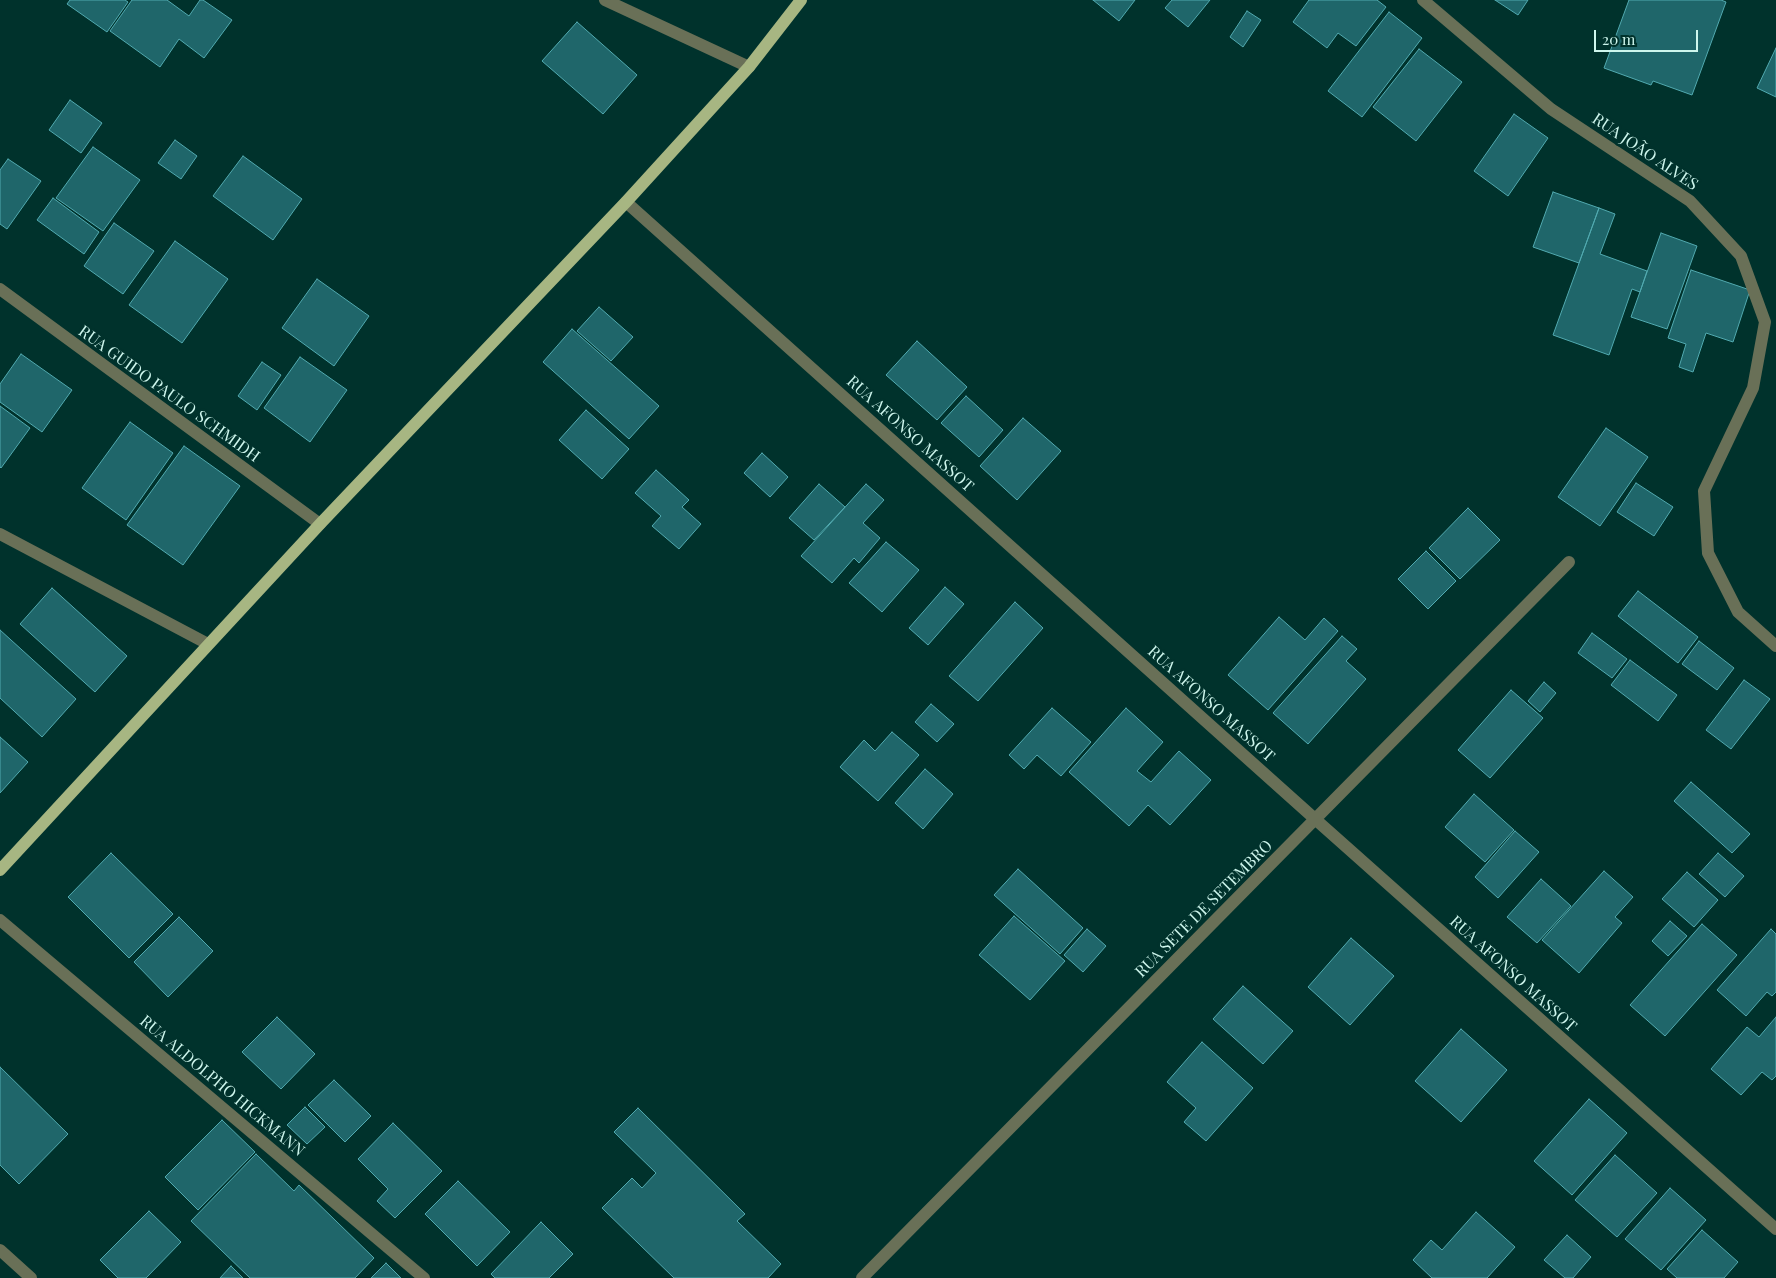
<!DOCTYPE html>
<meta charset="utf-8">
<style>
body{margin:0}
#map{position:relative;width:1776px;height:1278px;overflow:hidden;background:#00322c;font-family:"Playfair Display",serif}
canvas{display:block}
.scale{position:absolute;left:1594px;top:30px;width:104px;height:22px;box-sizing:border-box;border:2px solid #cef6ed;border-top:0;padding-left:6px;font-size:15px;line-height:18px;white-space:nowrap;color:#cef6ed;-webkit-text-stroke:4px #00322c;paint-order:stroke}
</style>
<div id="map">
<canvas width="1776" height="1278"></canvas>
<div class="scale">20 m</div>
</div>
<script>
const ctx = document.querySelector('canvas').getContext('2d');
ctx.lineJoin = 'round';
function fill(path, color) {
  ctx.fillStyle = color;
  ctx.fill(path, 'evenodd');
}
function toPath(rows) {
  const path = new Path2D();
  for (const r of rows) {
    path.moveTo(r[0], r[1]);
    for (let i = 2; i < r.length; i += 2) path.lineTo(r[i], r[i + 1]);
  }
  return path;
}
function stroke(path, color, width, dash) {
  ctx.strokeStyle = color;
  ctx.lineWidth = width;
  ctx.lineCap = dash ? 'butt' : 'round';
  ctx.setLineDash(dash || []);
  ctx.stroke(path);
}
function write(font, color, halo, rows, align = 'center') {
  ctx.font = font + ' "Playfair Display",serif';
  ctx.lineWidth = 5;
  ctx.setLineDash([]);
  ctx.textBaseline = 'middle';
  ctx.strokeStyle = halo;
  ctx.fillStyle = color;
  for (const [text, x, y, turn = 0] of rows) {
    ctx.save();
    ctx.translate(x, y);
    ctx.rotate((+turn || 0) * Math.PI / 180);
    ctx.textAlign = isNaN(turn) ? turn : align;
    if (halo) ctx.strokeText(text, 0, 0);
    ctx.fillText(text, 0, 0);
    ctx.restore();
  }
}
const building = toPath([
 [70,0,125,0,128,2,107,32,67,4,70,0],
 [132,0,167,0,189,16,200,0,203,0,232,20,204,58,179,39,160,67,110,31,132,0],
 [1093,0,1135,0,1119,21,1093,0],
 [1172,0,1210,0,1188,27,1165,8,1172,0],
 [1309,0,1377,0,1386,7,1356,46,1338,33,1327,48,1293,22,1309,0],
 [1495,0,1528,0,1518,15,1495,0],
 [1629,0,1721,0,1726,2,1692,95,1653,81,1651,85,1604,68,1629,0],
 [1247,11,1261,20,1243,47,1230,37,1247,11],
 [1389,12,1422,38,1362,117,1328,91,1389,12],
 [577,22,637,75,603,114,542,61,577,22],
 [1776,48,1776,97,1757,88,1776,48],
 [1419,49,1462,82,1416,141,1373,107,1419,49],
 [70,100,102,123,81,153,49,130,70,100],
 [1514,114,1548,138,1508,196,1474,171,1514,114],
 [175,140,197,156,181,179,158,163,175,140],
 [93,147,140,180,103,231,56,198,93,147],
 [243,156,302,199,273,240,213,196,243,156],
 [8,159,41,181,7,229,0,224,0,170,8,159],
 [1553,192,1599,208,1579,263,1533,247,1553,192],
 [53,198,99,232,84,254,37,220,53,198],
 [1599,208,1615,214,1600,254,1647,271,1640,292,1632,289,1609,355,1553,335,1599,208],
 [114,223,154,251,123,294,84,266,114,223],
 [1661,233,1697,246,1667,329,1631,317,1661,233],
 [175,241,228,279,182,343,129,305,175,241],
 [1691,270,1750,290,1733,342,1706,333,1693,372,1679,367,1686,344,1668,338,1691,270],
 [317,279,369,316,334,366,282,328,317,279],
 [599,307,633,337,611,361,577,331,599,307],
 [572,329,659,406,629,439,543,362,572,329],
 [917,341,967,387,937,420,886,375,917,341],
 [21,354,72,390,42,432,0,402,0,384,21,354],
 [300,357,347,390,310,442,264,408,300,357],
 [262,362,281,375,257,410,238,396,262,362],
 [966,396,1003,430,979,457,941,423,966,396],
 [0,406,30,428,1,468,0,467,0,406],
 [586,410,629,449,602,479,559,440,586,410],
 [1023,418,1061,451,1017,500,980,466,1023,418],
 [130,422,173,453,126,520,82,488,130,422],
 [1606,428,1648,457,1600,526,1558,497,1606,428],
 [184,446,240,486,183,565,127,525,184,446],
 [762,453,788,477,770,497,744,473,762,453],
 [656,470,689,500,682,507,701,524,679,549,652,526,661,516,635,493,656,470],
 [1636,483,1673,507,1654,536,1617,512,1636,483],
 [819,484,845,507,814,540,789,518,819,484],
 [866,484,884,500,863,523,880,538,859,563,854,558,832,583,801,556,866,484],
 [1468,508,1500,540,1460,579,1429,548,1468,508],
 [886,542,919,570,882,612,849,583,886,542],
 [1426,551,1456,581,1428,609,1398,579,1426,551],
 [945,587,964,604,928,645,909,628,945,587],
 [52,588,127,656,95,692,20,624,52,588],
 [1638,591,1698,637,1678,663,1618,616,1638,591],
 [1015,602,1043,628,978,701,949,676,1015,602],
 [1279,617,1305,640,1324,618,1338,631,1268,710,1228,675,1279,617],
 [0,630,76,699,42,737,0,698,0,630],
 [1592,633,1627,659,1612,678,1578,653,1592,633],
 [1342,636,1357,649,1346,661,1366,679,1308,744,1273,713,1342,636],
 [1699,641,1734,668,1717,690,1682,664,1699,641],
 [1630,660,1677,695,1658,721,1611,685,1630,660],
 [1744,680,1770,699,1731,749,1706,730,1744,680],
 [1544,682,1556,693,1540,712,1528,701,1544,682],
 [1511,690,1543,718,1490,778,1458,750,1511,690],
 [931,704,954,724,937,742,915,722,931,704],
 [1052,708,1091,742,1061,776,1037,755,1024,769,1009,755,1052,708],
 [1126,708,1163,742,1137,771,1151,782,1179,751,1211,780,1170,825,1148,805,1129,826,1069,772,1126,708],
 [892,732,919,755,878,801,840,767,864,740,875,751,892,732],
 [0,737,28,762,0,793,0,737],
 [925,769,953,794,923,829,895,803,925,769],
 [1691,782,1750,834,1732,853,1674,801,1691,782],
 [1474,794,1514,830,1485,862,1445,827,1474,794],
 [1515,831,1539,852,1498,898,1475,877,1515,831],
 [111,853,173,914,129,958,68,897,111,853],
 [1718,853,1744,876,1725,897,1699,874,1718,853],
 [1018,869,1083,928,1060,954,994,895,1018,869],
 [1604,871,1633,897,1615,917,1622,923,1579,973,1542,940,1604,871],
 [1687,872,1718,900,1694,927,1662,899,1687,872],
 [1541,879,1571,906,1537,943,1507,917,1541,879],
 [1014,916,1065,961,1030,1000,979,955,1014,916],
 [179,917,213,951,168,997,134,962,179,917],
 [1670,921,1687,936,1668,956,1652,941,1670,921],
 [1702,924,1737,955,1665,1036,1630,1005,1702,924],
 [1087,929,1106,946,1083,972,1064,955,1087,929],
 [1771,929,1776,934,1776,992,1772,996,1767,992,1746,1016,1717,990,1771,929],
 [1351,938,1394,976,1350,1025,1308,987,1351,938],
 [1243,986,1293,1031,1263,1064,1213,1019,1243,986],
 [277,1017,315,1054,281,1089,242,1052,277,1017],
 [1776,1017,1776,1076,1772,1080,1762,1072,1741,1095,1711,1069,1747,1027,1759,1037,1776,1017],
 [1461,1029,1507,1070,1461,1122,1415,1081,1461,1029],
 [1202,1042,1253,1088,1206,1141,1184,1122,1196,1108,1167,1082,1202,1042],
 [0,1067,68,1134,19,1184,0,1165,0,1067],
 [334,1080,371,1116,345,1142,308,1105,334,1080],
 [1589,1099,1627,1133,1572,1195,1534,1161,1589,1099],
 [305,1107,325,1127,307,1144,287,1125,305,1107],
 [638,1108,745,1214,737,1221,781,1264,768,1278,674,1278,602,1208,632,1178,642,1188,656,1173,614,1132,638,1108],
 [222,1120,255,1152,198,1210,165,1177,222,1120],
 [393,1123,442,1171,395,1218,377,1201,388,1189,358,1159,393,1123],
 [256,1154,294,1191,299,1185,374,1258,355,1278,250,1278,191,1221,256,1154],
 [1615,1155,1657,1193,1617,1237,1575,1200,1615,1155],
 [458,1181,510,1232,477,1266,425,1214,458,1181],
 [1670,1188,1706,1220,1661,1270,1625,1239,1670,1188],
 [149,1211,181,1242,146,1278,118,1278,100,1260,149,1211],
 [1476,1212,1515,1247,1487,1278,1432,1278,1413,1260,1431,1240,1442,1250,1476,1212],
 [541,1222,573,1254,549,1278,495,1278,491,1274,541,1222],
 [1702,1230,1738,1262,1724,1278,1677,1278,1667,1269,1702,1230],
 [1567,1235,1591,1257,1573,1278,1565,1278,1544,1260,1567,1235],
 [386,1263,401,1278,371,1278,386,1263],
 [231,1266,243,1278,220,1278,231,1266]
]);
const minor = toPath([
 [605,0,749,67],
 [1423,0,1551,109,1690,201,1741,256,1765,322,1753,388,1704,491,1708,553,1738,612,1776,646],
 [626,202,1315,819,1776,1229],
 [0,289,320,524],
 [0,534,208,644],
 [0,920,424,1278],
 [0,1250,31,1278],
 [862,1278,1569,562]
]);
const major = toPath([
 [0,870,320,524,626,202,749,67,801,0]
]);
const streetNames = [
 ["RUA JOÃO ALVES",1645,152,34],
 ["RUA GUIDO PAULO SCHMIDH",169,394,36],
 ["RUA AFONSO MASSOT",910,434,42],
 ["RUA AFONSO MASSOT",1211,704,42],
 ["RUA SETE DE SETEMBRO",1204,909,-45],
 ["RUA AFONSO MASSOT",1513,974,42],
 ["RUA ALDOLPHO HICKMANN",222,1086,40]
];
fill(building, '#1f666a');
stroke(building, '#51aab0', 1);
stroke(minor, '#697057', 12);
stroke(major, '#a7b682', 12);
write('16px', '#cef6ed', '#00322c', streetNames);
</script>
